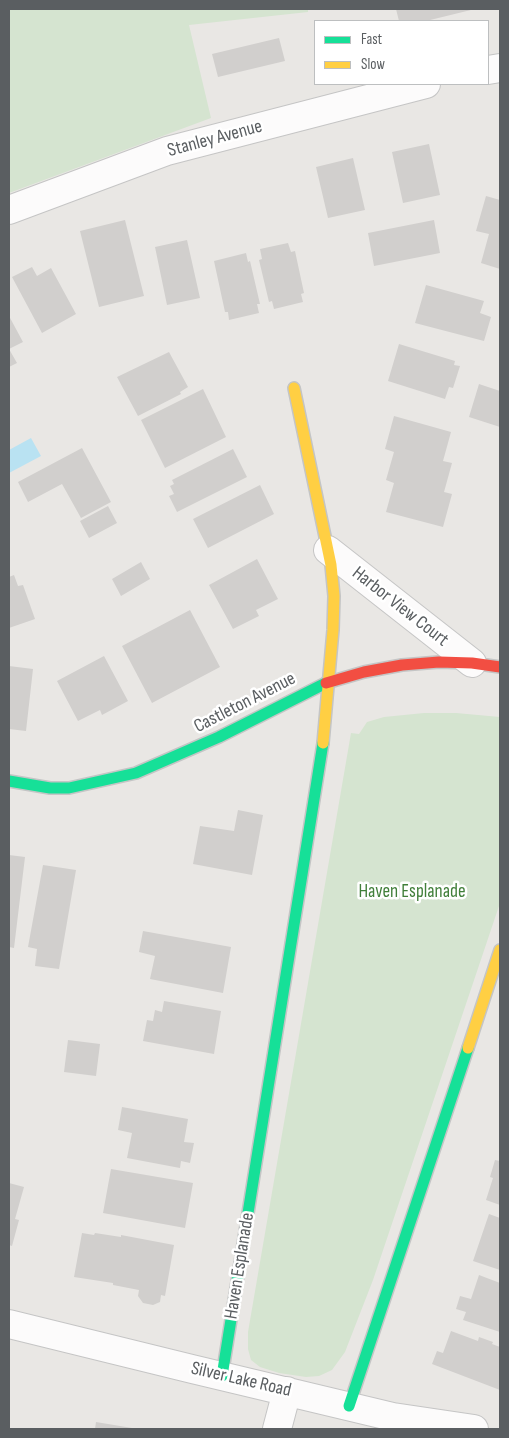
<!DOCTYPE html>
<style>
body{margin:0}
#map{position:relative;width:509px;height:1438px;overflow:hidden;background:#e9e7e4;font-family:"Sofia Sans Condensed",sans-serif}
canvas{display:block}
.frame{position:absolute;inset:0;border:10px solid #5a5e61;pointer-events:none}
.legend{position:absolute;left:314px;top:20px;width:175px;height:65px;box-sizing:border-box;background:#fff;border:1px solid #bdbfc0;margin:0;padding:6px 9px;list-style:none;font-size:15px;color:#5a5e61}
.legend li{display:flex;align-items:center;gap:10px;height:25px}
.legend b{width:25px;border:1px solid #bdbfc0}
</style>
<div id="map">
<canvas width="509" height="1438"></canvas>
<div class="frame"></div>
<ul class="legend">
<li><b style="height:6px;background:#16e098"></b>Fast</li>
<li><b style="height:6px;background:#ffcf43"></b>Slow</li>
</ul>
</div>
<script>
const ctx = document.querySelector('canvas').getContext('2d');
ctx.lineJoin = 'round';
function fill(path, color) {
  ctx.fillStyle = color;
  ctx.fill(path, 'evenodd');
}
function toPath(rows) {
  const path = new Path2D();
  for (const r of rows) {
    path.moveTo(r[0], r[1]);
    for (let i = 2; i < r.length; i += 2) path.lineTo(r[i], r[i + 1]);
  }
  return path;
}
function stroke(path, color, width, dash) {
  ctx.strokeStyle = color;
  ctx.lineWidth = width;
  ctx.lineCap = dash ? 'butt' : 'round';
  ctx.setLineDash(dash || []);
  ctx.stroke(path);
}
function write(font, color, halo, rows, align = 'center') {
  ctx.font = font + ' "Sofia Sans Condensed",sans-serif';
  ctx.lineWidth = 5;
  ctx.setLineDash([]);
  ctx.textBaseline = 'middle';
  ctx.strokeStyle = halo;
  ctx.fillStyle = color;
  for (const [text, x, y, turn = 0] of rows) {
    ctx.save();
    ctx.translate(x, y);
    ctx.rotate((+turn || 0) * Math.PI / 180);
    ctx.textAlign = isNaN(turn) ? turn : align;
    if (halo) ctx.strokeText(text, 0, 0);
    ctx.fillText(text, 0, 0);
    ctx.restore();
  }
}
const green = toPath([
 [9,9,308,9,308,12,189,25,211,118,9,193],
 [424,713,456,713,500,717,500,903,373,1280,345,1352,332,1370,319,1376,306,1377,279,1373,260,1367,251,1360,248,1349,248,1332,351,733,359,734,367,722,384,717]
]);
const water = toPath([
 [31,438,41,456,9,473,9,450]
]);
const building = toPath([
 [396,9,475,9,426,21,399,21],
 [279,38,285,61,218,77,212,54],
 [429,144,440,195,403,203,392,152],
 [353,158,365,210,328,218,316,167],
 [486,196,500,200,500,269,481,263,489,234,476,231],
 [125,220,144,296,99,307,80,231],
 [434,220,440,253,374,266,368,233],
 [187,240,200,298,167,305,155,247],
 [288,243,291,252,295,251,304,293,301,294,303,302,274,309,272,301,269,302,259,260,262,259,260,249],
 [246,253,248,262,250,261,260,304,257,304,259,313,229,320,228,312,225,312,214,261],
 [32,267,37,276,51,268,76,314,42,333,12,277],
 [426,285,484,301,480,313,491,317,484,341,415,323],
 [9,316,23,342,9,349,17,363,9,367],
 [399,344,455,361,454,365,460,366,453,388,449,387,445,399,388,381],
 [169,352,188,387,180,392,181,394,138,416,117,377],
 [479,384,500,391,500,427,469,417],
 [203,389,226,437,165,468,141,420],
 [394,416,451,432,443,461,452,463,444,492,452,494,443,527,386,512,394,483,386,480,394,452,385,449],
 [82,448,111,502,81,518,62,484,28,502,18,482],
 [233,449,247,477,177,512,169,496,174,494,170,486,174,484,172,480],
 [260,485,274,514,208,548,193,519],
 [108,506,117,523,89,538,80,521],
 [257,559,278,599,256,610,259,616,233,629,209,585],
 [141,562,150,579,121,596,112,579],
 [14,575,18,586,23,585,35,619,9,628,9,577],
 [190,610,220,667,152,703,122,646],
 [104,656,128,701,102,715,100,710,78,721,57,681],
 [9,666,33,669,26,731,9,729],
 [238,810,263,815,252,875,193,864,200,826,234,831],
 [9,855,25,857,14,948,9,947],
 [43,865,76,870,59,969,35,966,37,949,28,947],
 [143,931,231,947,223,993,150,979,155,956,139,952],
 [164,1001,221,1011,214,1054,143,1041,147,1020,153,1021,155,1010,162,1012],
 [68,1040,100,1044,96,1076,64,1072],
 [122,1107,188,1119,184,1142,194,1143,190,1163,181,1161,180,1168,127,1158,132,1133,118,1130],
 [495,1160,500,1161,500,1205,486,1200,493,1178,490,1177],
 [111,1169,193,1183,185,1228,103,1213],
 [9,1183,24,1187,15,1219,19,1220,12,1246,9,1245],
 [489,1214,500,1218,500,1270,473,1261],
 [82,1233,94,1235,95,1233,121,1237,121,1235,174,1245,165,1296,161,1295,160,1302,153,1305,143,1303,138,1296,139,1290,113,1285,113,1283,74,1277],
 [479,1275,500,1283,500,1332,463,1320,466,1312,456,1309,460,1296,471,1299],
 [451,1331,478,1341,479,1337,493,1342,492,1344,500,1347,500,1390,432,1364,437,1351,443,1353],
 [96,1422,132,1428,132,1429,95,1429]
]);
const street = toPath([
 [488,70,500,68],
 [9,210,167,151,426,84],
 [328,550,472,663],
 [9,1324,192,1369,393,1417,474,1429],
 [277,1429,287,1391]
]);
const fast = toPath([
 [9,781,50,788,69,788,136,773,219,737,326,683],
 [222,1376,323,743],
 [349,1406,468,1048]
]);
const slow = toPath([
 [294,388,331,565,334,596,333,630,323,743],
 [468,1048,500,950]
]);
const jam = toPath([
 [326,683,364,672,402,665,439,662,472,663,500,667]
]);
const streetNames = [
 ["Stanley Avenue",215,139,-15],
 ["Harbor View Court",400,607,38],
 ["Castleton Avenue",245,703,-27],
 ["Haven Esplanade",240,1266,-81],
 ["Silver Lake Road",241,1380,13]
];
const parkNames = [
 ["Haven Esplanade",412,892]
];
fill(green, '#d5e4d0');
fill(water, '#b9e2f2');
fill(building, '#d1cfcd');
stroke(street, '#c5c5c5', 30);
stroke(fast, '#c4c5c5', 14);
stroke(slow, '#c4c5c5', 14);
stroke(jam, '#c4c5c5', 14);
stroke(street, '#fcfbfb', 28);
stroke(fast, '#16e098', 11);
stroke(slow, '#ffcf43', 11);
stroke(jam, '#f24e42', 11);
write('19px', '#5a5e61', '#fff', streetNames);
write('19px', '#417f3a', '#fff', parkNames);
</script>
